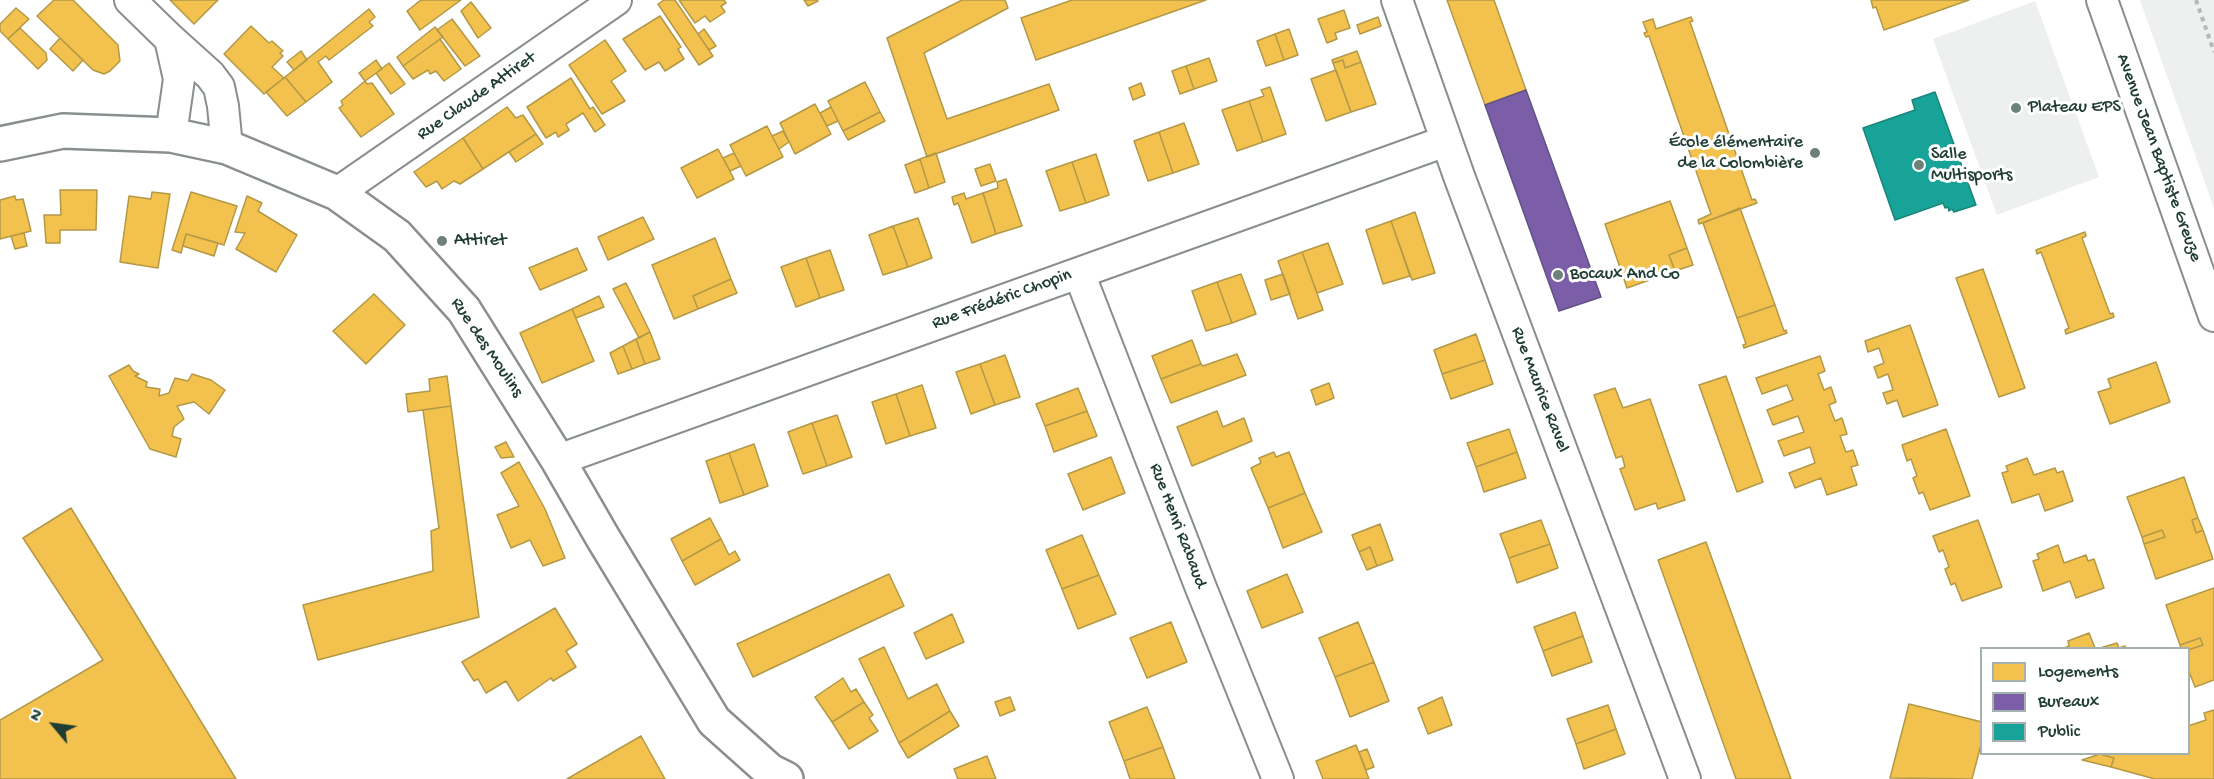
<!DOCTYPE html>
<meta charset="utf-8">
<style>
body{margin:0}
#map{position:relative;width:2214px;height:779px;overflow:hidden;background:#fff;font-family:"Gochi Hand",sans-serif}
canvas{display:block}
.legend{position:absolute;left:1980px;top:647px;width:210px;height:108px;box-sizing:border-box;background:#fff;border:2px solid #a5b1ae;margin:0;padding:8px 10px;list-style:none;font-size:18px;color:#1f3d34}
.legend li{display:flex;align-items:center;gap:12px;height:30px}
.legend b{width:30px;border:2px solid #a5b1ae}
.north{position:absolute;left:24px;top:695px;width:60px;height:60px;-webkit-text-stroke:4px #fff;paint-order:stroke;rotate:299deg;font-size:16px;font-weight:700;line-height:24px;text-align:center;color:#1f3d34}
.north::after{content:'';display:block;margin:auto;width:21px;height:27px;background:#1f3d34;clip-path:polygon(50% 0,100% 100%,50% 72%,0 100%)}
</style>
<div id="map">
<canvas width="2214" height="779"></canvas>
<ul class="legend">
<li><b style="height:16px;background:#f2c14e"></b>Logements</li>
<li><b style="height:16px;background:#7b5ea7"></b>Bureaux</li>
<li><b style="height:16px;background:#17a398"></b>Public</li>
</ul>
<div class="north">N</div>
</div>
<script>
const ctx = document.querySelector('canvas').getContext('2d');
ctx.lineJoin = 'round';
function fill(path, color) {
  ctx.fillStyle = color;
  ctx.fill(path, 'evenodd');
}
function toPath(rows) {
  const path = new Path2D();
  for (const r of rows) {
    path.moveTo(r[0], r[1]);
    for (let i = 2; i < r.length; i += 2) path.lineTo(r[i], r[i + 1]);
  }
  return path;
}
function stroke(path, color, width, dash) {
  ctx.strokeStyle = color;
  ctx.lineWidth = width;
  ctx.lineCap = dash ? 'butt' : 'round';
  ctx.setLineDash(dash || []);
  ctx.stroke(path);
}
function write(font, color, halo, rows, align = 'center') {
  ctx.font = font + ' "Gochi Hand",sans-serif';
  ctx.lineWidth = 6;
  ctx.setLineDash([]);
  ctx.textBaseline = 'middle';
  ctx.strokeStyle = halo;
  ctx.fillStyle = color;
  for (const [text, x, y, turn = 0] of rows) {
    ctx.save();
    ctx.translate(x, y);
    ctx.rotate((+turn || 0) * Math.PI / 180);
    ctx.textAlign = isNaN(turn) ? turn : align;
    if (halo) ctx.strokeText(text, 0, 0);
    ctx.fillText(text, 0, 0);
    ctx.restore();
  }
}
const green = toPath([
 [2140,0,2214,0,2214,208],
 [2035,1,2099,177,1997,215,1933,39]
]);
const homes = toPath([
 [54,0,73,0,118,45,120,61,110,71,104,74,93,70,37,16,54,0],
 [170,0,218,0,194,24,170,0],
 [421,0,461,0,420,30,407,11,421,0],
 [664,0,675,0,713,56,699,65,658,4,664,0],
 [679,0,724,0,726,3,721,6,725,12,710,22,705,16,695,23,679,0],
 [804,0,817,0,818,1,808,6,804,0],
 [962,0,1005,0,1008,8,924,53,947,119,1049,84,1059,110,927,157,887,38,962,0],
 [1072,0,1206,0,1036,60,1021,18,1072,0],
 [1447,0,1494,0,1526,90,1485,105,1447,0],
 [1871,0,1969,0,1884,30,1876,7,1873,8,1871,0],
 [471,2,491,28,478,38,461,11,471,2],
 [16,8,29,19,8,39,0,31,0,24,16,8],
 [369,9,375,17,369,22,373,26,329,60,326,56,318,62,332,82,306,102,285,77,369,9],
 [1344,10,1350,28,1335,33,1337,39,1327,43,1318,19,1344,10],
 [660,16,681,47,678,49,684,59,665,71,659,62,645,70,623,39,660,16],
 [1378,17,1381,26,1360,34,1357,25,1378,17],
 [1691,17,1693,21,1690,22,1752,200,1755,199,1757,203,1699,224,1698,220,1711,214,1649,36,1646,37,1644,33,1647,32,1643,22,1653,19,1656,29,1691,17],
 [452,19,480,56,465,66,437,30,452,19],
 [251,26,269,43,272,41,283,51,280,53,283,56,272,67,284,78,264,94,224,54,251,26],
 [435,27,443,37,403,66,397,57,435,27],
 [20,28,46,53,47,60,38,69,8,39,20,28],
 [704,29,716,46,709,50,698,34,704,29],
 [1289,29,1298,55,1284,60,1275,34,1289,29],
 [1275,34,1284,60,1266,66,1257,41,1275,34],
 [60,38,83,60,73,71,50,49,60,38],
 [440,39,461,69,444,81,436,71,430,74,428,70,413,79,403,66,440,39],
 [605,40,626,71,611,81,625,101,602,114,569,65,605,40],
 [301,51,307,60,294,70,287,62,301,51],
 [1357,51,1361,62,1345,68,1343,60,1333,63,1332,60,1357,51],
 [1209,58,1217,81,1194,89,1186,66,1209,58],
 [376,60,382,69,365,81,359,73,376,60],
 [1343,60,1345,68,1361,62,1376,104,1351,112,1333,63,1343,60],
 [389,63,405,84,391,94,376,73,389,63],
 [1186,66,1194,89,1180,94,1172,71,1186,66],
 [1336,70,1351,112,1326,121,1311,79,1336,70],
 [285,77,306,102,287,116,266,92,285,77],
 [571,78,590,109,593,107,605,125,595,132,583,113,566,124,569,130,558,137,556,132,546,138,527,107,571,78],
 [365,81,367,84,372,83,394,114,361,137,339,108,343,105,341,101,365,81],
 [865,82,880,112,843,131,828,101,865,82],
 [1141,83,1145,95,1133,100,1129,88,1141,83],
 [1270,87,1286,134,1263,142,1249,101,1264,96,1261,90,1270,87],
 [1249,101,1263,142,1237,151,1222,110,1249,101],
 [815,104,831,134,795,154,780,123,815,104],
 [507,107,516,118,523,115,536,134,483,169,463,138,507,107],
 [831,107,838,121,827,126,820,113,831,107],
 [880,112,885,121,848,140,843,131,880,112],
 [1184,123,1199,164,1173,173,1159,132,1184,123],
 [767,126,783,157,746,176,730,145,767,126],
 [783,131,789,142,779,149,772,136,783,131],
 [1159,132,1173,173,1148,181,1134,141,1159,132],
 [536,134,543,144,516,162,509,152,536,134],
 [463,138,483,169,460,184,454,181,442,189,437,181,426,187,414,172,463,138],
 [718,149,734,179,697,198,681,168,718,149],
 [734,153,741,166,730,171,723,158,734,153],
 [936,153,945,182,929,188,920,159,936,153],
 [1096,154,1109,195,1086,203,1072,162,1096,154],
 [920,159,929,188,915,193,905,165,920,159],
 [1072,162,1086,203,1060,211,1046,171,1072,162],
 [990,164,996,181,981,186,975,169,990,164],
 [1006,179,1022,226,996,234,983,193,998,188,997,182,1006,179],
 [60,190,97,190,96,230,60,230,60,243,46,243,44,215,61,215,60,190],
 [152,192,170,194,158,268,120,262,129,196,151,199,152,192],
 [191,192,237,206,224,245,186,234,181,253,172,250,191,192],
 [964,193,966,199,983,193,996,234,972,243,958,203,954,205,952,197,964,193],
 [15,196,16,200,23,199,31,231,0,239,0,200,15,196],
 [247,196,262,203,258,211,297,235,276,272,236,249,245,233,235,232,247,196],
 [1670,201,1687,248,1669,255,1675,271,1627,288,1605,224,1670,201],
 [1740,208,1775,305,1737,318,1703,223,1740,208],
 [1415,212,1435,273,1412,280,1391,221,1415,212],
 [643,217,654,239,608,260,598,237,643,217],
 [918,218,932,258,908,267,893,226,918,218],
 [1391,221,1410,276,1383,284,1366,230,1391,221],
 [893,226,908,267,883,275,869,235,893,226],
 [2085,232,2086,236,2082,238,2110,314,2113,313,2114,317,2066,334,2065,330,2069,328,2041,252,2037,254,2036,250,2085,232],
 [24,233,27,246,15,249,11,236,24,233],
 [186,234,218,243,214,256,183,246,186,234],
 [715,238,731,279,693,296,698,309,674,319,652,265,715,238],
 [1328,243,1343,284,1317,293,1302,252,1328,243],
 [577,248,587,270,540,290,529,268,577,248],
 [1687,248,1693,265,1675,271,1669,255,1687,248],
 [830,250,844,290,820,298,806,258,830,250],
 [1302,252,1323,310,1298,319,1278,261,1302,252],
 [806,258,820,298,796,307,781,267,806,258],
 [1983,269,2025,388,1999,397,1956,278,1983,269],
 [1241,274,1256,314,1232,323,1217,282,1241,274],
 [1283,274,1290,294,1271,300,1265,280,1283,274],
 [731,279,737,293,698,309,693,296,731,279],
 [1217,282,1232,323,1206,331,1192,291,1217,282],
 [626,283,650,332,639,338,613,289,626,283],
 [374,294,405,325,366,364,333,331,374,294],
 [599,296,604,307,576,318,572,309,599,296],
 [1775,305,1784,331,1786,330,1787,333,1744,348,1743,345,1746,344,1737,318,1775,305],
 [572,309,594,361,542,383,520,333,572,309],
 [1910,325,1938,405,1903,417,1897,400,1887,404,1883,393,1893,390,1888,374,1878,378,1874,367,1884,363,1879,348,1868,352,1865,341,1910,325],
 [650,332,660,359,645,364,636,339,650,332],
 [1476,334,1485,360,1442,374,1434,350,1476,334],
 [636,339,645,364,632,369,623,346,636,339],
 [1192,340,1201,364,1161,379,1152,356,1192,340],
 [623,346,632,369,618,374,610,353,623,346],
 [1237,354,1246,375,1171,403,1161,379,1201,364,1203,366,1237,354],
 [1005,355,1020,397,995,405,980,364,1005,355],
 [1820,356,1825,371,1818,374,1824,390,1831,387,1836,402,1829,405,1835,421,1842,418,1847,434,1840,436,1846,452,1853,450,1858,465,1851,467,1857,485,1827,495,1821,478,1795,488,1789,473,1815,463,1810,447,1784,456,1778,441,1804,432,1798,416,1773,425,1767,410,1793,400,1787,385,1762,394,1756,378,1820,356],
 [1485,360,1493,384,1451,399,1442,374,1485,360],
 [2156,362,2170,402,2110,424,2098,392,2111,388,2108,379,2156,362],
 [980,364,995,405,971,414,956,372,980,364],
 [129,365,133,371,139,374,135,376,147,382,146,387,160,389,159,396,169,393,175,378,188,381,192,374,211,380,225,390,209,414,194,402,177,406,184,419,174,427,172,436,181,439,176,457,150,449,109,376,129,365],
 [447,376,451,406,408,412,406,394,430,391,429,379,447,376],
 [1726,376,1763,482,1737,492,1699,385,1726,376],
 [1329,383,1334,398,1316,405,1311,390,1329,383],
 [922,385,936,428,910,436,896,394,922,385],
 [1078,388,1087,411,1045,426,1036,404,1078,388],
 [1615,388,1623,408,1650,399,1685,500,1658,509,1656,503,1635,510,1620,469,1625,467,1622,456,1616,458,1594,395,1615,388],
 [896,394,910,436,886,444,872,402,896,394],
 [451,406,479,617,318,660,303,605,433,571,431,531,439,528,423,410,451,406],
 [1087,411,1097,436,1054,452,1045,426,1087,411],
 [1217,411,1223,427,1244,418,1252,441,1192,466,1177,427,1217,411],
 [837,415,852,457,827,466,812,423,837,415],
 [812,423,827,466,803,474,788,432,812,423],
 [1509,429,1517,452,1476,467,1467,443,1509,429],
 [1946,429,1970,496,1930,510,1923,492,1919,494,1913,478,1917,476,1911,459,1907,461,1902,445,1946,429],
 [506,442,514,457,501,458,495,447,506,442],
 [754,444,768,486,744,495,729,453,754,444],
 [1274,452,1276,457,1289,452,1305,493,1268,508,1251,468,1261,463,1259,458,1274,452],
 [1517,452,1526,478,1484,492,1476,467,1517,452],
 [729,453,744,495,720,503,706,461,729,453],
 [1111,457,1125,493,1083,510,1068,474,1111,457],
 [2027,458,2034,475,2055,468,2057,473,2063,471,2073,501,2045,511,2039,494,2012,503,2002,473,2008,471,2006,466,2027,458],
 [519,462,545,509,565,558,543,566,530,540,511,548,497,515,519,506,501,473,519,462],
 [2184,477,2198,518,2192,520,2196,533,2203,530,2213,559,2156,579,2144,544,2165,537,2162,530,2142,537,2127,497,2184,477],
 [1305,493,1322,532,1283,548,1268,508,1305,493],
 [71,508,236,779,0,779,0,720,103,660,23,538,71,508],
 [710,518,721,539,682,561,671,539,710,518],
 [2198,518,2203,530,2196,533,2192,520,2198,518],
 [1541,520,1550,544,1509,558,1500,534,1541,520],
 [1978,520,2002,587,1962,601,1955,583,1951,585,1945,569,1949,567,1943,550,1939,552,1933,536,1978,520],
 [1380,524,1393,560,1377,566,1370,547,1359,552,1352,535,1380,524],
 [2162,530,2165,537,2144,544,2142,537,2162,530],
 [1082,535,1099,575,1062,589,1046,550,1082,535],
 [721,539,729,555,735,551,740,560,695,585,682,561,721,539],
 [1706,542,1791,779,1736,779,1658,560,1706,542],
 [1550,544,1558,568,1517,583,1509,558,1550,544],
 [2058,545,2064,563,2086,555,2088,561,2094,559,2104,588,2076,598,2070,581,2043,591,2033,561,2039,559,2037,554,2058,545],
 [1370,547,1377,566,1367,570,1359,552,1370,547],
 [889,574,904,606,753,677,737,644,889,574],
 [1287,574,1303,612,1262,628,1247,591,1287,574],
 [1099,575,1116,614,1078,629,1062,589,1099,575],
 [2214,588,2214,680,2195,687,2188,669,2188,650,2203,645,2200,638,2180,645,2166,605,2214,588],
 [555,608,577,644,566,651,576,667,553,681,551,678,518,701,506,681,486,693,478,679,474,681,462,662,555,608],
 [1575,612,1583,636,1543,651,1534,627,1575,612],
 [952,614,964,642,926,659,914,633,952,614],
 [1171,622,1187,662,1147,678,1130,638,1171,622],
 [1358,622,1374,662,1335,677,1319,638,1358,622],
 [2089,633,2095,648,2064,648,2069,646,2068,641,2089,633],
 [1583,636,1592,662,1552,676,1543,651,1583,636],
 [2200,638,2203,645,2188,650,2188,648,2181,648,2180,645,2200,638],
 [2117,643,2119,648,2125,646,2126,648,2100,648,2117,643],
 [884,647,908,699,937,684,950,711,899,743,859,659,884,647],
 [1374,662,1389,701,1350,717,1335,677,1374,662],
 [843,678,851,692,856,689,864,702,832,722,815,697,843,678],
 [1010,697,1015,710,1000,716,995,702,1010,697],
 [1442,697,1452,725,1428,734,1418,708,1442,697],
 [864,702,873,715,869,718,878,731,849,749,832,722,864,702],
 [1909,704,1982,722,1982,741,1972,779,1890,778,1909,704],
 [1608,705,1616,729,1576,744,1567,719,1608,705],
 [1147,707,1163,747,1124,761,1109,722,1147,707],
 [2214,710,2214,779,2155,779,2111,767,2114,758,2100,754,2188,754,2188,726,2206,720,2204,713,2214,710],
 [950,711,959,726,908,758,899,743,950,711],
 [1616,729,1625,754,1584,769,1576,744,1616,729],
 [641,736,665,779,567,779,641,736],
 [1356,745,1369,779,1323,779,1316,761,1356,745],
 [1163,747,1175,779,1130,779,1124,761,1163,747],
 [1367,749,1374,767,1366,770,1359,752,1367,749],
 [2100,754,2114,758,2111,767,2082,760,2100,754],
 [987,756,996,779,958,779,954,769,987,756]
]);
const offices = toPath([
 [1526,90,1601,297,1559,311,1485,105,1526,90]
]);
const public = toPath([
 [1935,92,1976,205,1954,212,1952,209,1949,211,1948,207,1945,208,1943,203,1895,220,1863,128,1915,110,1912,100,1935,92]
]);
const path = toPath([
 [2196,0,2214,52]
]);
const minor = toPath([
 [130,0,170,39,210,75,219,87,223,106,227,147],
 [1397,0,1459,176,1685,779],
 [2102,0,2214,316],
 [170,39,179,79,171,135],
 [337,193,616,0],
 [1079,273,1201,588,1278,779],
 [558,460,1446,141]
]);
const tertiary = toPath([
 [0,144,63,131,171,135,227,147,337,193,397,236,464,310,558,460,603,538,714,721,770,771,786,779]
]);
const markers = [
 [2016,108,6,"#6d817b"],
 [1815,153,6,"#6d817b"],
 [1919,165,6,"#6d817b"],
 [442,241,6,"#6d817b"],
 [1558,275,6,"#6d817b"]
];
const streetNames = [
 ["Rue Claude Attiret",477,97,-35],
 ["Avenue Jean Baptiste Greuze",2158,158,70],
 ["Rue Frédéric Chopin",1002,300,-20],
 ["Rue des Moulins",486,348,56],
 ["Rue Maurice Ravel",1539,390,69],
 ["Rue Henri Rabaud",1177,526,69]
];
const poiNames = [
 ["Plateau EPS",2028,108],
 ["École élémentaire",1803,143,"right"],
 ["de la Colombière",1803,164,"right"],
 ["Salle",1931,155],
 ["Multisports",1931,176],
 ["Attiret",454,241],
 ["Bocaux And Co",1570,275]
];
fill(green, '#edf0ef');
fill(homes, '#f2c14e');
stroke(homes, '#b39946', 1.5);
fill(offices, '#7b5ea7');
stroke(offices, '#5f5484', 1.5);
fill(public, '#17a398');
stroke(public, '#19847a', 1.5);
stroke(minor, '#898f8d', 34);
stroke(tertiary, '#898f8d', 38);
stroke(path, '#b6b9b8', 4, [4.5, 4.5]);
stroke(minor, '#fff', 30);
stroke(tertiary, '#fff', 33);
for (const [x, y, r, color] of markers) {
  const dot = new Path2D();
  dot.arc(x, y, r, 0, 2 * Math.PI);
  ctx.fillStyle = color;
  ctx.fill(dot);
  stroke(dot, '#fff', 2);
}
write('18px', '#1f3d34', '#fff', streetNames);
write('18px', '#1f3d34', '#fff', poiNames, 'left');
</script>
